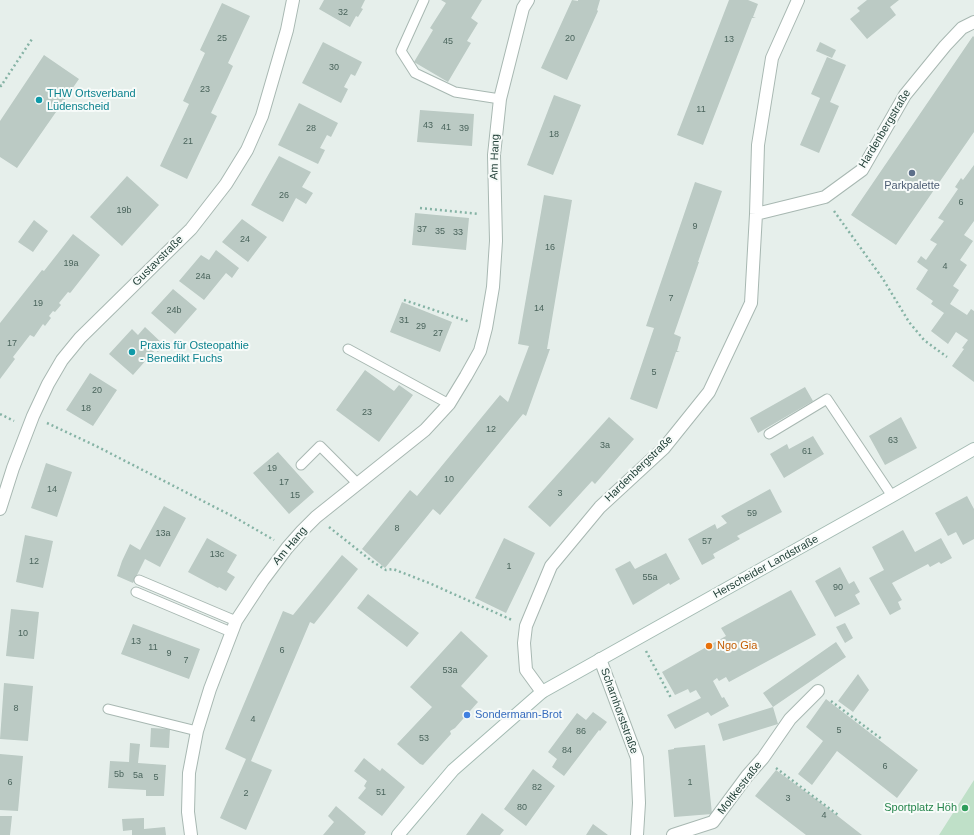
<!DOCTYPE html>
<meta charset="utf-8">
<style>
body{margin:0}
canvas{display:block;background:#e6efeb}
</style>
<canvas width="974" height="835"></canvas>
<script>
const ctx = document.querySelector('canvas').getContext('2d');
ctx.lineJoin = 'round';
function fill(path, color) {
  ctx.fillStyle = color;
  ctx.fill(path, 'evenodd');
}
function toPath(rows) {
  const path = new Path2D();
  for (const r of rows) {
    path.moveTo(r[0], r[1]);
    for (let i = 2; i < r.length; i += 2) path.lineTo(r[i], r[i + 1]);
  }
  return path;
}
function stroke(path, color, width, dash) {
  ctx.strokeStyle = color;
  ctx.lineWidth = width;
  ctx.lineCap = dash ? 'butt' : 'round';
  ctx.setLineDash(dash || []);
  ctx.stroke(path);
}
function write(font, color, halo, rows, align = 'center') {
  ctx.font = font + ' Arial,sans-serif';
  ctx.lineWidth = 4;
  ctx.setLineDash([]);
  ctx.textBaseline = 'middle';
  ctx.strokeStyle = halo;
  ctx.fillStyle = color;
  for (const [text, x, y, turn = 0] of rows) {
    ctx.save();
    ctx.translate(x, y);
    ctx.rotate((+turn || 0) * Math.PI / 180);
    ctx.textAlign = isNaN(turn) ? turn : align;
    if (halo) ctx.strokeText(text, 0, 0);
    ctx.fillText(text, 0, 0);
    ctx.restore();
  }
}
const green = toPath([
 [974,780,974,835,939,835]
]);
const building = toPath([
 [324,0,365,0,361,8,363,9,358,17,356,16,350,27,319,9],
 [441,0,482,0,471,18,478,23,467,41,471,43,448,82,414,62,433,30,430,28,446,3],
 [572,0,578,1,578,0,600,0,597,10,598,11,567,80,541,68],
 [729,0,748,0,758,4,753,17,756,18,752,18,703,145,677,135],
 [867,0,899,0,890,7,896,15,867,39,850,19,860,11,857,8],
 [222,3,250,16,228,63,233,66,228,77,211,113,217,116,187,179,160,166,189,104,183,101,205,53,200,50],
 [973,36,974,37,974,132,896,245,851,215],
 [323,42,362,62,355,76,351,74,344,87,348,89,341,103,302,83],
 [820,42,836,50,832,58,816,51],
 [44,55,79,79,17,168,0,157,0,121],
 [827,57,846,65,830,102,839,106,819,153,800,145,820,98,811,94],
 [554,95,581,105,553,175,527,165],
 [299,103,338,123,331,137,327,135,320,148,325,150,318,164,278,145],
 [420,110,474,114,472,146,417,142],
 [279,156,311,172,302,187,313,193,306,204,296,198,283,222,251,205],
 [974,165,974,221,964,235,973,241,960,260,967,265,953,286,959,290,950,304,967,315,971,309,974,311,974,382,952,366,964,349,962,348,968,340,956,332,948,344,931,331,944,313,931,304,933,301,916,289,928,270,917,262,921,256,926,260,937,244,930,240,944,221,938,218,958,189,955,187,961,178,963,180],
 [127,176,159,205,122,246,90,217],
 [695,182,722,191,698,262,699,262,674,334,681,337,677,351,680,352,676,352,657,409,630,399,654,328,646,326],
 [544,195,572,200,547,349,550,349,526,416,523,414,440,515,433,509,385,568,362,549,410,490,417,496,500,395,508,402,529,346,518,344],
 [415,213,469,218,466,250,412,245],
 [242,219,267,237,248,262,222,242],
 [34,220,48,231,33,252,18,242],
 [73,234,100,255,71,292,70,293,68,292,59,303,61,305,55,312,53,311,49,316,51,318,45,326,43,324,34,337,30,335,13,357,15,359,0,379,0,323,42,270,44,271],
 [216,250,239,268,232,278,226,273,204,300,179,281,201,255,209,260],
 [173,289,197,309,175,334,151,313],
 [402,302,452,322,440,352,390,332],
 [145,327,164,345,158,352,155,350,133,375,109,354,132,329,138,335],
 [365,370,394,391,399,385,413,395,379,442,336,410],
 [90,373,117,390,93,426,66,410],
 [805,387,813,401,758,433,750,418],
 [609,417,634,439,595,484,592,481,550,527,528,507],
 [901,417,917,448,885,465,869,436],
 [813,436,824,454,784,478,770,454,787,444,789,449],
 [278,452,314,492,289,514,253,473],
 [46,463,72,472,57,517,31,508],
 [770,489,782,512,737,536,740,539,713,554,715,558,702,565,688,539,715,524,717,529,727,523,721,516],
 [967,496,974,509,974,539,963,545,956,532,948,536,935,513],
 [164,506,186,518,160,567,145,559,133,583,117,576,122,561,130,544,140,550],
 [903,530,915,552,941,538,952,558,941,564,939,562,930,567,928,564,892,583,902,600,898,602,901,609,890,615,869,578,884,570,872,547],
 [25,535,53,541,43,588,16,582],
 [207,538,237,555,227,572,235,577,226,591,219,587,218,588,188,572],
 [504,538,535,553,506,613,475,598],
 [666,553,680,579,670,585,669,583,633,605,615,569,630,561,635,569],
 [342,555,358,569,314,624,310,622,251,761,272,770,246,830,220,818,246,759,225,749,283,611,293,615],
 [840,567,849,584,854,581,860,592,855,595,860,604,835,617,815,581],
 [791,590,816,635,729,682,726,677,719,681,717,678,713,681,722,698,724,697,729,706,711,716,708,712,675,729,667,715,701,698,696,690,690,693,688,689,675,695,662,672,726,636,721,628],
 [368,594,419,633,407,647,357,608],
 [11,609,39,612,34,659,6,656],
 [845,623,853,638,845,643,836,627],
 [133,624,200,649,189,679,121,654],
 [461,631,488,656,461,686,478,702,455,728,450,731,451,734,423,765,420,764,397,744,432,707,410,687],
 [836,642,846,657,773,707,763,693],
 [858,674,869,690,853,712,838,701],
 [4,683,33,686,28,741,0,739],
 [826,699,918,770,897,798,837,751,812,785,798,774,823,741,806,727],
 [773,707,778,724,723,741,718,724],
 [593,712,607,722,600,731,599,730,564,776,552,767,557,759,548,752,577,713,586,720],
 [151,728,170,729,169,748,150,747],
 [130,743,140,744,138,763,166,765,164,796,146,796,146,790,108,788,110,761,129,762],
 [705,745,712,814,674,817,668,750,674,749,674,748],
 [0,754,23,756,18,811,0,810],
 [364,758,380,771,382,768,405,787,382,816,358,798,366,788,364,786,367,781,354,771],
 [533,769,555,786,526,826,504,809],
 [776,770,821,803,862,835,806,835,755,796],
 [336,806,366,832,364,835,323,835,334,822,328,816],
 [482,813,504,830,500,835,466,835],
 [0,816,12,816,10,835,0,835],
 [144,818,144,829,165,827,166,835,132,835,132,830,123,831,122,819],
 [593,824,608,835,586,835]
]);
const path = toPath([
 [0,85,1,86,32,39],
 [420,208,479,214],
 [834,211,883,279,909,322,924,340,947,357],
 [404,300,470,322],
 [0,414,14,421],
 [47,423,96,446,236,518,274,540],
 [329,527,373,562,386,570,393,569,429,583,512,620],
 [646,651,671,698],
 [831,701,883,740],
 [776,768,838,815]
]);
const service = toPath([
 [424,0,401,51,415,73,455,92,500,99],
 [348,349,449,404],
 [769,434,827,399,892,496],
 [301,465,320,446,358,484],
 [139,580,236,621],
 [136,592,231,632],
 [108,709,197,731]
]);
const minor = toPath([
 [756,214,825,197,862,170,905,95,945,46,962,28,974,22],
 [0,509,13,468,33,416,48,384,62,360,80,338,191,229,226,184,247,150,262,116,287,30,293,0],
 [600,659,637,758,639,803,637,835],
 [542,692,526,670,524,643,526,626,551,566,600,507,664,448,709,392,751,303,756,214,758,145,772,58,798,0],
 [191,835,188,812,189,773,197,731,210,689,236,621,263,580,287,548,302,531,316,517,425,430,449,404,466,376,480,351,486,328,493,287,496,241,494,155,500,99,523,8,528,0],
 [673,835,713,822,747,776,763,758,790,719,818,691]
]);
const secondary = toPath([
 [398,835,453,770,542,692,892,496,974,449]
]);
const markers = [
 [39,100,4,"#0f9aa8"],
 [912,173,4,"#5c6f8a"],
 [132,352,4,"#0f9aa8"],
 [709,646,4,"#e8710a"],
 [467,715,4,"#3f7fe0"],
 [965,808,4,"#2e9e5b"]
];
const numberNames = [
 ["32",343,13],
 ["25",222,39],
 ["20",570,39],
 ["13",729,40],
 ["45",448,42],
 ["30",334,68],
 ["23",205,90],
 ["11",701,110],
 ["43",428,126],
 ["41",446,128],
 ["28",311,129],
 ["39",464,129],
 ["18",554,135],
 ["21",188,142],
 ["26",284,196],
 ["6",961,203],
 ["19b",124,211],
 ["9",695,227],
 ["37",422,230],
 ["35",440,232],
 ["33",458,233],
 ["24",245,240],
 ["16",550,248],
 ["19a",71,264],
 ["4",945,267],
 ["24a",203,277],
 ["7",671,299],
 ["19",38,304],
 ["14",539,309],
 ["24b",174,311],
 ["31",404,321],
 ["29",421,327],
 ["27",438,334],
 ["17",12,344],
 ["5",654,373],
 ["20",97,391],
 ["18",86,409],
 ["23",367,413],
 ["12",491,430],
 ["63",893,441],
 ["3a",605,446],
 ["61",807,452],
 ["19",272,469],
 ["10",449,480],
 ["17",284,483],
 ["14",52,490],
 ["3",560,494],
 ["15",295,496],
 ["59",752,514],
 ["8",397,529],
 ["13a",163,534],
 ["57",707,542],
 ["13c",217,555],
 ["12",34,562],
 ["1",509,567],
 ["55a",650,578],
 ["90",838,588],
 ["10",23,634],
 ["13",136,642],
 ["11",153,648],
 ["6",282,651],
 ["9",169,654],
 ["7",186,661],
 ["53a",450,671],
 ["8",16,709],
 ["4",253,720],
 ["5",839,731],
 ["86",581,732],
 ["53",424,739],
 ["84",567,751],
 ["6",885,767],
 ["5b",119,775],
 ["5a",138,776],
 ["5",156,778],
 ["6",10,783],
 ["1",690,783],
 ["82",537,788],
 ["51",381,793],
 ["2",246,794],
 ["3",788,799],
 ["80",522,808],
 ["4",824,816]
];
const cultureNames = [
 ["THW Ortsverband",47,94],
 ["Lüdenscheid",47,107],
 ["Praxis für Osteopathie",140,346],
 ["- Benedikt Fuchs",140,359]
];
const streetNames = [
 ["Hardenbergstraße",885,129,-59],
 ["Am Hang",495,157,-88],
 ["Gustavstraße",158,261,-45],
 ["Hardenbergstraße",639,469,-44],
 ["Am Hang",290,546,-50],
 ["Herscheider Landstraße",766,567,-29],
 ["Scharnhorststraße",619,711,70],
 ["Moltkestraße",740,788,-52]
];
const serviceNames = [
 ["Parkpalette",912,186]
];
const foodNames = [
 ["Ngo Gia",717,646]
];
const shopNames = [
 ["Sondermann-Brot",475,715]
];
const leisureNames = [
 ["Sportplatz Höh",957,808]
];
fill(green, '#bfe0c8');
fill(building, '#bbcac4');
stroke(service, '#a8b8b2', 11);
stroke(minor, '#a8b8b2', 14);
stroke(secondary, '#a4bbb3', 14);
stroke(path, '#86b3a5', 2.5, [2, 3]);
stroke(service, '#fff', 9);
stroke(minor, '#fff', 12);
stroke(secondary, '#fff', 12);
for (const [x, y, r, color] of markers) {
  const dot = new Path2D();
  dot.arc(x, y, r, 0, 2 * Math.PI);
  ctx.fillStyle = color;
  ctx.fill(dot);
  stroke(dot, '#f7fbf9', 1.5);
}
write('9px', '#4a645c', null, numberNames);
write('11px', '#0d838f', '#f7fbf9', cultureNames, 'left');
write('11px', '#24423a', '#f7fbf9', streetNames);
write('11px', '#4e5e75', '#f7fbf9', serviceNames);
write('11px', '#c56008', '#f7fbf9', foodNames, 'left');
write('11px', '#366cbe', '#f7fbf9', shopNames, 'left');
write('11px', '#27864d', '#f7fbf9', leisureNames, 'right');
</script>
